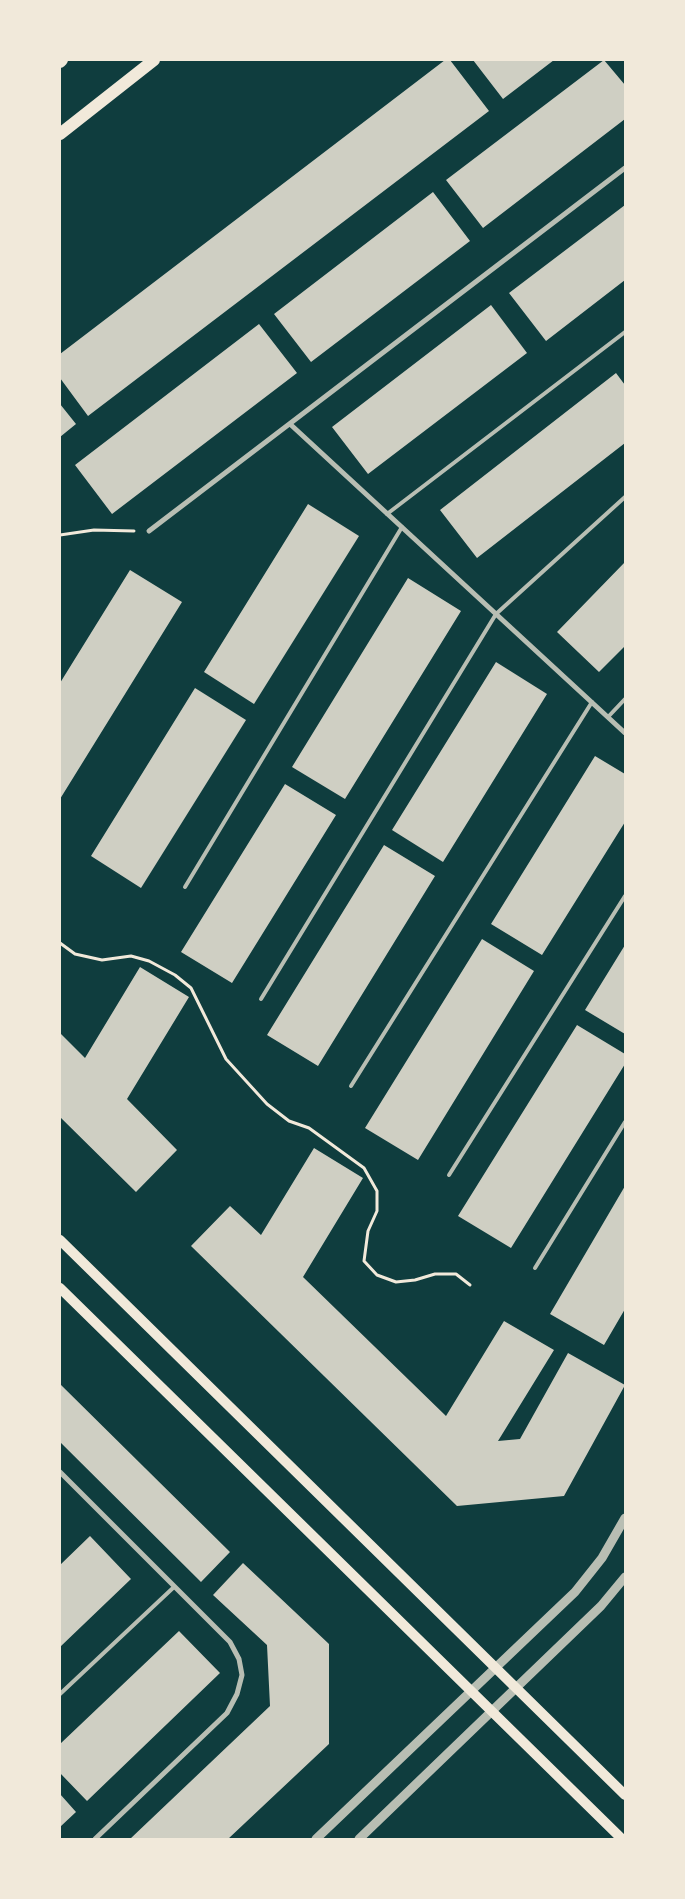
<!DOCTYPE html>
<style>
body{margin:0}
#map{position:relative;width:685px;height:1899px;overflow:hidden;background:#0f3d3e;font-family:"Work Sans",sans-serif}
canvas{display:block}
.frame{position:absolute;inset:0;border:61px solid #f1e9da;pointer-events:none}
</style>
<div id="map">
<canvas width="685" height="1899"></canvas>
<div class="frame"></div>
</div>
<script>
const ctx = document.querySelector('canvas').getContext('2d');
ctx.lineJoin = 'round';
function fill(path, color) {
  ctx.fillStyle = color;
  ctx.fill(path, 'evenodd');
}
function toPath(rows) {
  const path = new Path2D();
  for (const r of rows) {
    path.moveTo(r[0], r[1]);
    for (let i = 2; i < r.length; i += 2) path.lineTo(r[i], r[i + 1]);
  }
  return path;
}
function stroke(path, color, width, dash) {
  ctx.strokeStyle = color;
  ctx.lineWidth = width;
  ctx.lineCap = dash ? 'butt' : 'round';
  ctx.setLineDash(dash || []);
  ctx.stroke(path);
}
const building = toPath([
 [445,60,450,60,489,111,88,416,60,378,60,354],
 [473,60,554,60,503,99],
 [604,60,625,85,625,119,483,228,446,180],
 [433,192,470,241,311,362,274,314],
 [625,205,625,280,546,341,509,293],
 [491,305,527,353,368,474,332,427],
 [259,324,297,373,112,514,75,465],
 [616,373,625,385,625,443,477,558,440,510],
 [60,404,76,424,60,437],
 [308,504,359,536,254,704,204,672],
 [625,562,625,646,599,672,557,632],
 [130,570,182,602,60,799,60,683],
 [408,578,461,611,345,799,292,767],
 [496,662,547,694,443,862,392,830],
 [195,688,246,720,141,888,91,856],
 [595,756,625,774,625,822,542,955,491,924],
 [285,784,336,815,232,983,181,952],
 [384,845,435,876,318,1066,267,1035],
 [482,939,534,971,418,1160,365,1128],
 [625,945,625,1034,585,1010],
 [140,967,189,997,127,1099,177,1150,136,1192,60,1117,60,1033,85,1058],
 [577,1025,625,1054,625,1064,511,1248,458,1216],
 [314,1148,363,1178,303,1277,446,1416,504,1321,554,1350,498,1441,520,1439,568,1353,625,1385,564,1496,457,1506,191,1246,230,1206,261,1235],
 [625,1186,625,1309,604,1345,550,1314],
 [60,1384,230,1552,201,1582,60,1442],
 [90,1536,131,1579,60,1647,60,1565],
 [243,1563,329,1644,329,1744,228,1839,130,1839,270,1706,267,1645,213,1595],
 [179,1631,220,1673,87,1801,60,1773,60,1744],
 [60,1794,76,1812,60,1827]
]);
const path = toPath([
 [60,535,94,530,134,531],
 [60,943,75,954,102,960,131,956,149,961,175,975,191,988,226,1059,267,1104,289,1121,309,1128,364,1168,377,1191,377,1211,368,1231,364,1261,377,1275,396,1282,415,1280,435,1274,456,1274,470,1285]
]);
const service = toPath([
 [387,514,625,332],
 [608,717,625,699],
 [185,887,402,527],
 [261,999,496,614,625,497],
 [351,1086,592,702],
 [449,1175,625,896],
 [535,1268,625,1122],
 [60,1694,174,1587]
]);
const minor = toPath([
 [290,424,625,733],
 [149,531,625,168],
 [60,1472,230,1642,239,1659,242,1675,237,1694,227,1713,95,1839]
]);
const tertiary = toPath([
 [316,1839,575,1592,602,1558,625,1518],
 [359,1839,601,1606,625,1577]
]);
const secondary = toPath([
 [60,1240,625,1795],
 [60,1288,622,1839]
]);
const primary = toPath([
 [60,62,62,60],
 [60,134,154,60]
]);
fill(building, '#cfcfc3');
stroke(path, '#f1e9da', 3);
stroke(service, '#b8beb3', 4);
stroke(minor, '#b8beb3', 5);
stroke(tertiary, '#b8beb3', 9);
stroke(secondary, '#f1e9da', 10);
stroke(primary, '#f1e9da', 12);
</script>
